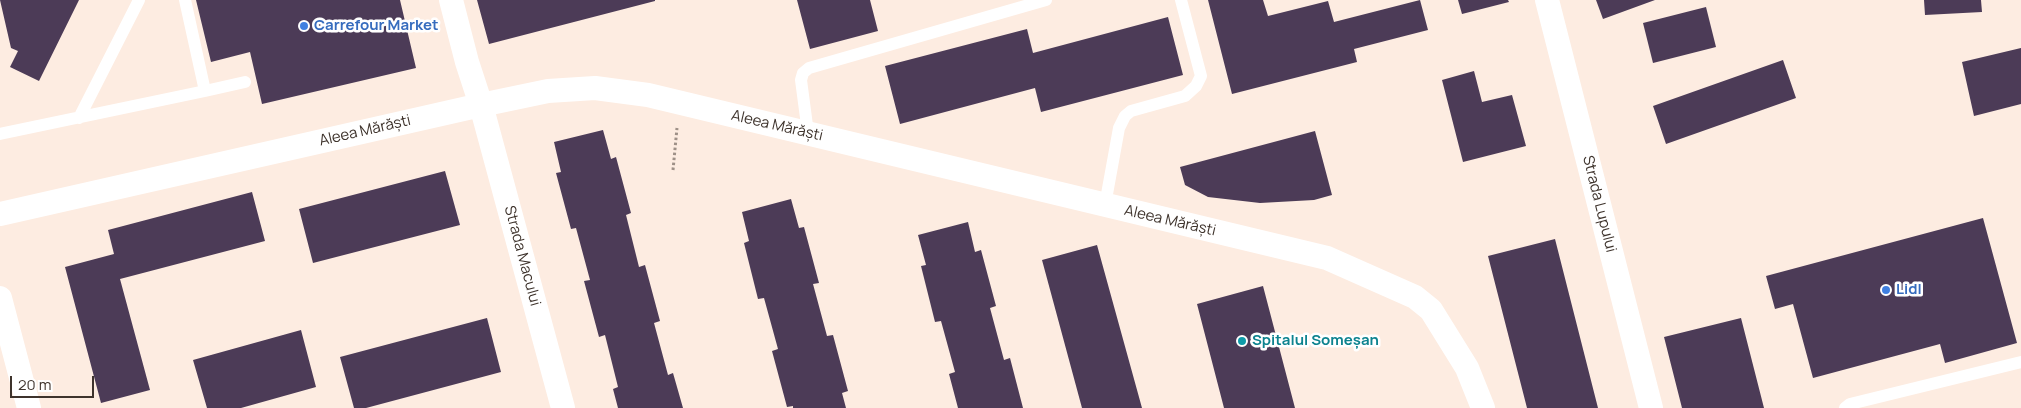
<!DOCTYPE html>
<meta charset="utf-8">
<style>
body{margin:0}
#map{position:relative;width:2021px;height:408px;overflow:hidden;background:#fdece1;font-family:Manrope,sans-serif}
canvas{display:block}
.scale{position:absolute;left:10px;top:376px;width:84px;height:22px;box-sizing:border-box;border:2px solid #3e332c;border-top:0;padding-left:6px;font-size:15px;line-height:18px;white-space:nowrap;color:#3e332c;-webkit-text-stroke:4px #fff;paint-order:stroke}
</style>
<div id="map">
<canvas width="2021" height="408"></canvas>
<div class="scale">20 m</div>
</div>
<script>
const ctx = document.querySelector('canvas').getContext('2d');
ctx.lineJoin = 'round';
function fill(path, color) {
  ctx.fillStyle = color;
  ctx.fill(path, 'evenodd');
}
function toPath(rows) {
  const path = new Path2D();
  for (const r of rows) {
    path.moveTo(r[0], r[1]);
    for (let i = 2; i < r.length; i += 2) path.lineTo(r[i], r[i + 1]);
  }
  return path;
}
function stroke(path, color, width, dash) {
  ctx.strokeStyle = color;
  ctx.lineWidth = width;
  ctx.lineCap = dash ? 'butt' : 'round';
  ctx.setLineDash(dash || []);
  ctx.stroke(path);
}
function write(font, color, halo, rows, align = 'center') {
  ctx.font = font + ' Manrope,sans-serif';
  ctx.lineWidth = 5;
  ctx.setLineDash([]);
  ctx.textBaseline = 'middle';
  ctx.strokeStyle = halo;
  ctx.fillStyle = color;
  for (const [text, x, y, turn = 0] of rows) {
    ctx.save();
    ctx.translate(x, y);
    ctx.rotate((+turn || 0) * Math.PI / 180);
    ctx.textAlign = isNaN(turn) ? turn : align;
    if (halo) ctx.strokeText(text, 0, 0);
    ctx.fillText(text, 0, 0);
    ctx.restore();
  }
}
const building = toPath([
 [0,0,79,0,39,81,10,67,18,51,11,48],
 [196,0,400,0,416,68,262,104,250,52,211,62],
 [477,0,655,0,655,1,489,44],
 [797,0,870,0,878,31,810,49],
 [1208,0,1263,0,1268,16,1328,1,1334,22,1420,0,1428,30,1354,49,1357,62,1232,94],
 [1458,0,1508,0,1509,2,1462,14],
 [1596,0,1655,0,1603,19],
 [1924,0,1981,0,1982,12,1925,15],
 [1706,7,1716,47,1653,63,1643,23],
 [1168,17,1183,75,1041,112,1035,88,900,124,885,66,1027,29,1033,53],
 [2021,48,2021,104,1974,116,1962,62],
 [1783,60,1796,98,1666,144,1653,106],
 [1474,71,1482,102,1512,95,1526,146,1463,162,1442,80],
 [603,130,611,159,616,157,631,213,626,215,639,267,645,265,660,321,654,323,668,375,673,373,683,408,618,408,613,389,618,387,605,335,599,337,584,281,590,280,576,228,571,229,556,173,561,172,554,142],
 [1315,131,1332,195,1314,200,1260,203,1208,197,1185,185,1180,167],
 [445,171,460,225,313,263,299,209],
 [252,192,265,241,120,279,150,390,101,403,65,267,114,254,108,230],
 [791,199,799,228,804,227,819,283,813,284,827,336,833,335,848,391,842,393,846,408,793,408,793,406,787,407,772,351,778,349,764,298,758,299,744,243,749,241,742,212],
 [1983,218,2017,343,1945,363,1940,344,1813,378,1793,304,1775,309,1766,276],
 [968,222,975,252,981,250,996,306,990,308,1004,360,1010,358,1023,408,958,408,949,374,955,372,941,321,935,322,921,266,926,265,918,235],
 [1555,239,1598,408,1527,408,1488,256],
 [1097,245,1142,408,1082,408,1042,260],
 [1263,286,1295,408,1224,408,1197,304],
 [487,318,501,372,366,408,354,408,340,357],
 [1741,318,1764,408,1682,408,1664,337],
 [301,330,316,387,241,408,207,408,193,360]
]);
const path = toPath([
 [673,170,677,128]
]);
const lane = toPath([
 [185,0,205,91,245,82],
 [79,118,139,0],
 [808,133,801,80,803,73,809,68,1046,0],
 [0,134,205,91],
 [1105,205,1119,128,1125,116,1131,111,1185,96,1196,86,1201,76,1181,0],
 [1845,408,1850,404,2021,362]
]);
const street = toPath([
 [451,0,467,62,481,105,563,408],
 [1547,0,1651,408],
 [0,214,481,105,548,91,595,88,648,95,1327,258,1415,297,1431,310,1467,368,1483,408],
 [0,298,29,408]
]);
const markers = [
 [304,26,5,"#3f7fe0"],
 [1886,290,5,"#3f7fe0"],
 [1242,341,5,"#0f9aa8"]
];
const shopNames = [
 ["Carrefour Market",314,26],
 ["Lidl",1896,290]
];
const streetNames = [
 ["Aleea Mărăști",777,126,13],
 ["Aleea Mărăști",365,131,-13],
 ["Strada Lupului",1599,204,76],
 ["Aleea Mărăști",1170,221,13],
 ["Strada Macului",522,256,75]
];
const cultureNames = [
 ["Spitalul Someșan",1252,341]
];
fill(building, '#4c3b57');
stroke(path, '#9e9087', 3, [2.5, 2.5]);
stroke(lane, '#fff', 12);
stroke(street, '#fff', 24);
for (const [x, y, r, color] of markers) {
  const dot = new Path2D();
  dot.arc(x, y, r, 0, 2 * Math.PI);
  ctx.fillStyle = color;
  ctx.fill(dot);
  stroke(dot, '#fff', 2);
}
write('bold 15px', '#366cbe', '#fff', shopNames, 'left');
write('15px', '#3e332c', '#fff', streetNames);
write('bold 15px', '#0d838f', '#fff', cultureNames, 'left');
</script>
